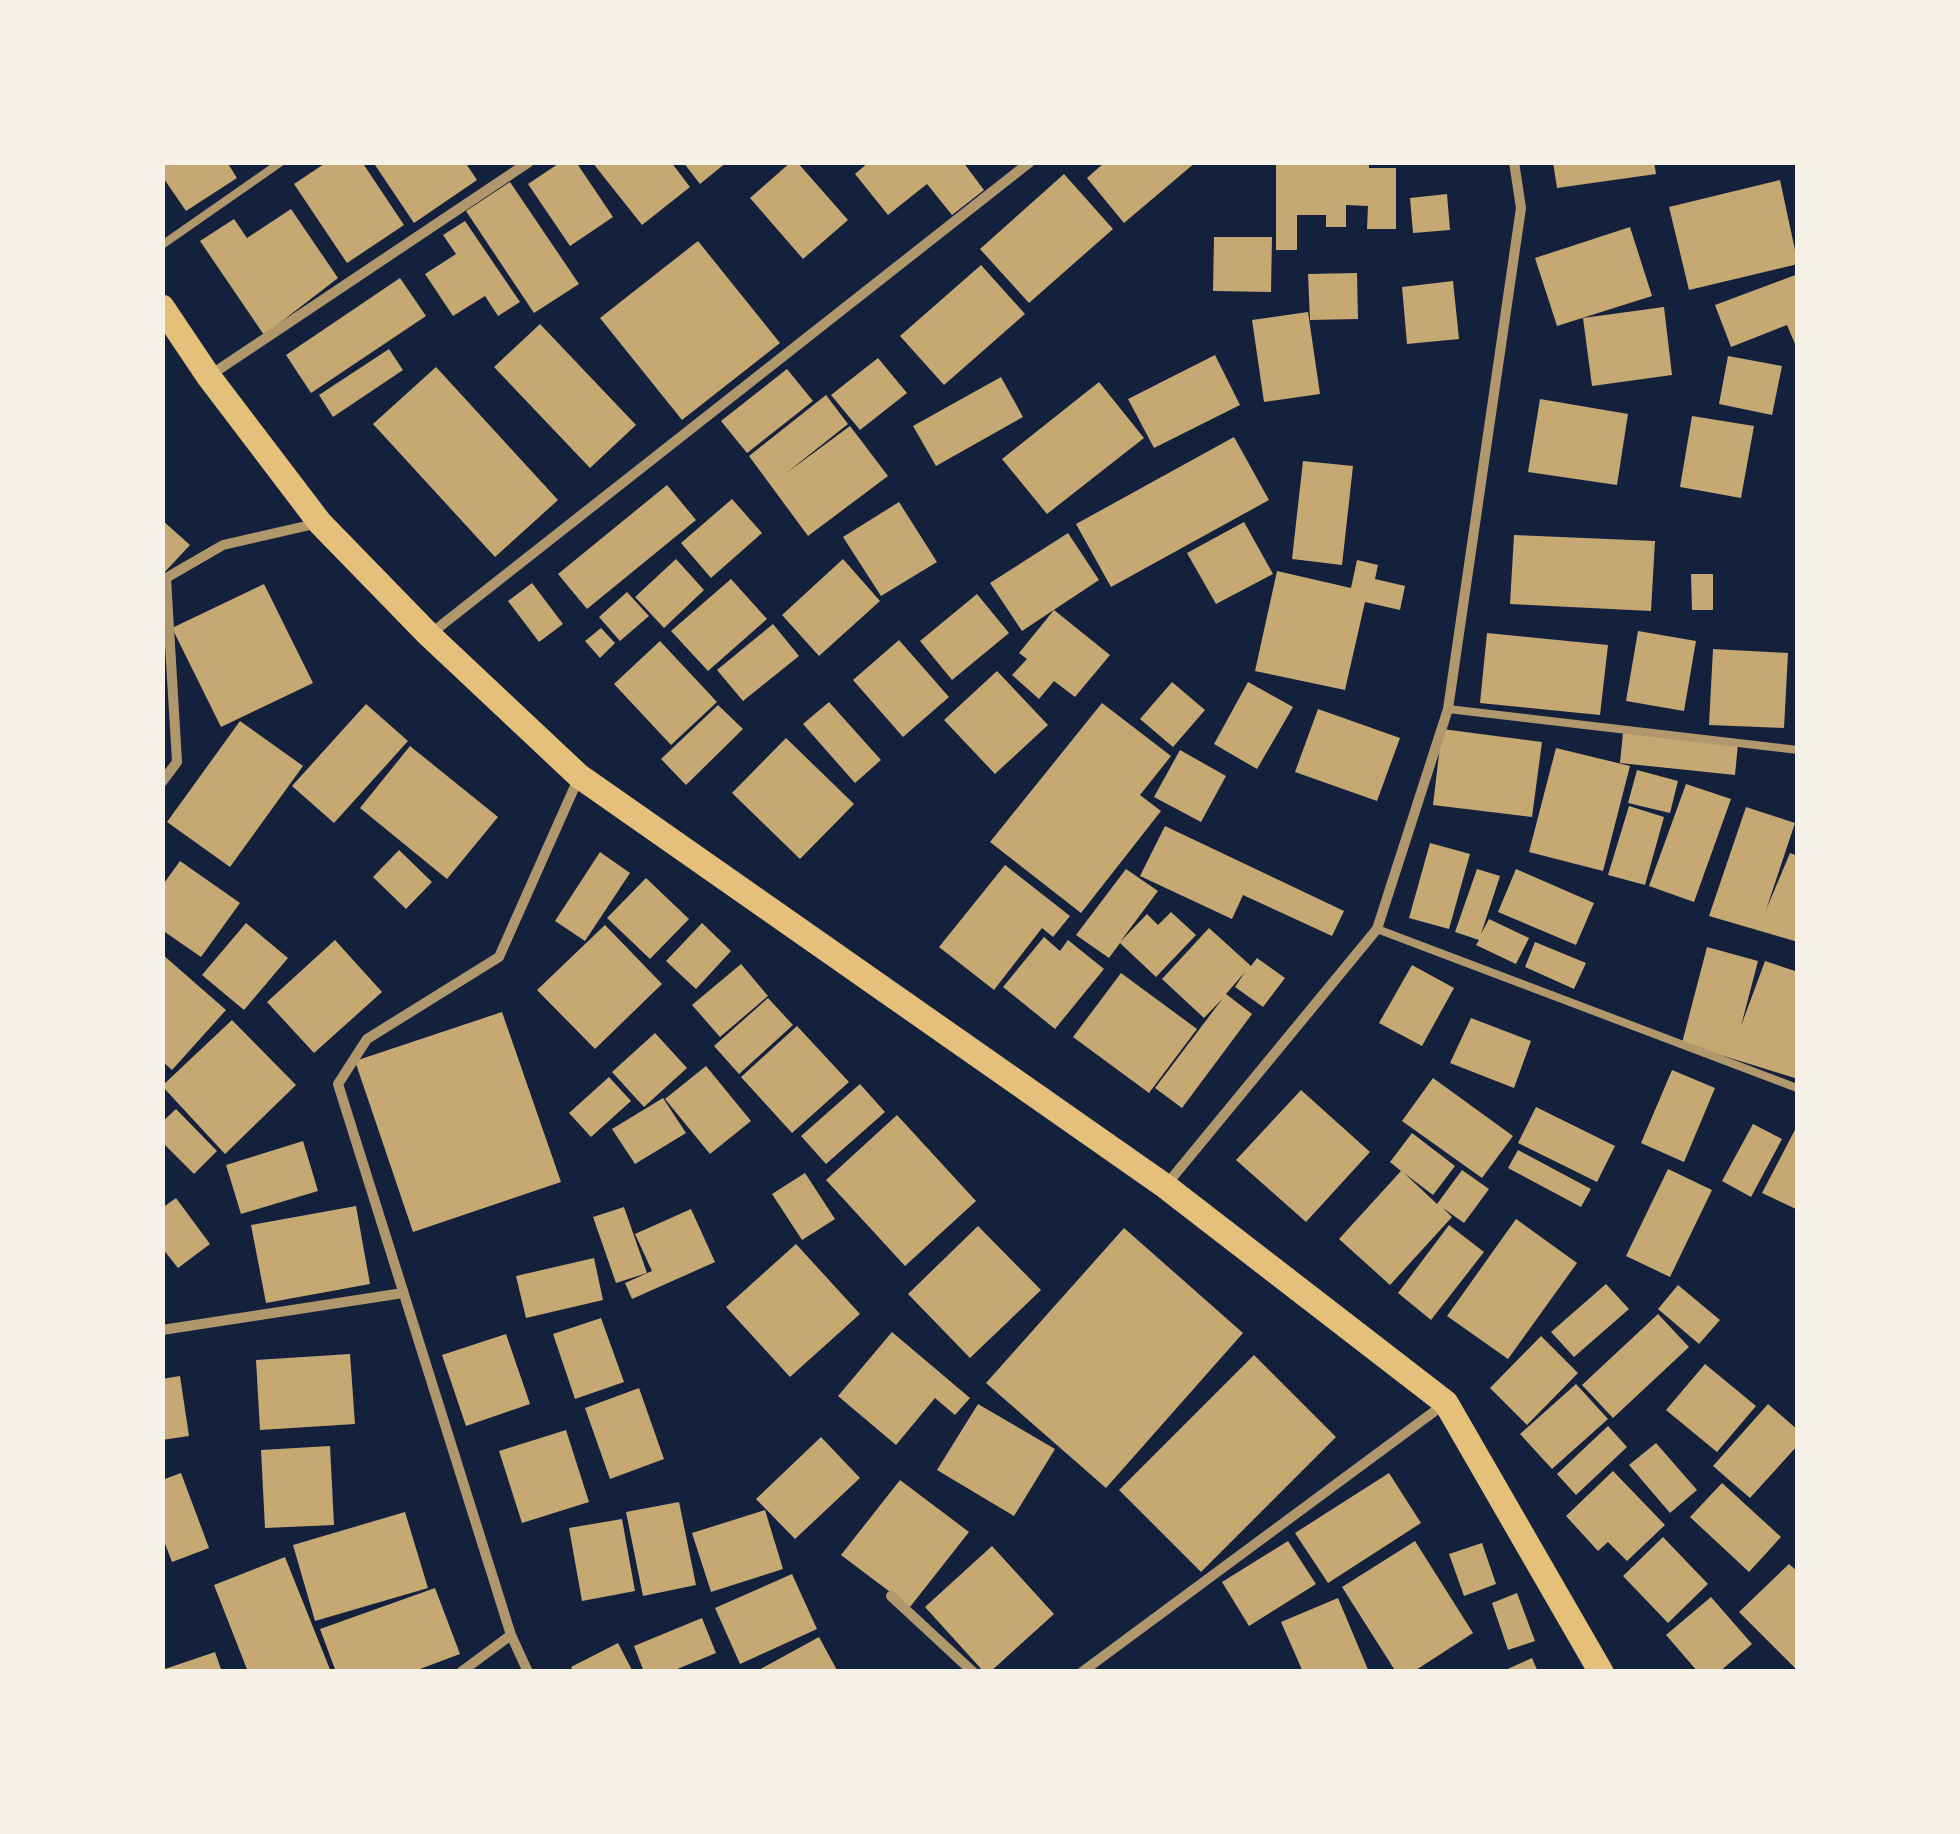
<!DOCTYPE html>
<style>
body{margin:0}
#map{position:relative;width:1960px;height:1834px;overflow:hidden;background:#14213d;font-family:"Archivo Narrow",sans-serif}
canvas{display:block}
.frame{position:absolute;inset:0;border:165px solid #f6f1e7;pointer-events:none}
</style>
<div id="map">
<canvas width="1960" height="1834"></canvas>
<div class="frame"></div>
</div>
<script>
const ctx = document.querySelector('canvas').getContext('2d');
ctx.lineJoin = 'round';
function fill(path, color) {
  ctx.fillStyle = color;
  ctx.fill(path, 'evenodd');
}
function toPath(rows) {
  const path = new Path2D();
  for (const r of rows) {
    path.moveTo(r[0], r[1]);
    for (let i = 2; i < r.length; i += 2) path.lineTo(r[i], r[i + 1]);
  }
  return path;
}
function stroke(path, color, width, dash) {
  ctx.strokeStyle = color;
  ctx.lineWidth = width;
  ctx.lineCap = dash ? 'butt' : 'round';
  ctx.setLineDash(dash || []);
  ctx.stroke(path);
}
const building = toPath([
 [162,162,227,162,237,178,186,211,162,176],
 [327,162,362,162,404,225,347,263,294,184],
 [373,162,465,162,477,180,414,223],
 [561,162,576,162,613,217,570,246,528,184],
 [592,162,671,162,690,187,642,225],
 [683,162,727,162,700,184],
 [791,162,797,162,848,220,803,259,750,198],
 [869,162,963,162,984,190,952,215,927,184,888,215,855,174],
 [1105,162,1196,162,1124,223,1087,178],
 [1276,162,1369,162,1369,168,1396,168,1396,229,1367,229,1368,206,1346,205,1346,227,1326,227,1326,215,1297,215,1297,250,1276,250],
 [1553,162,1654,162,1656,174,1557,188],
 [1064,174,1113,229,1029,303,980,249],
 [1780,180,1798,264,1689,290,1669,207],
 [510,182,579,284,534,313,466,211],
 [1447,194,1450,230,1413,233,1410,198],
 [291,209,338,278,264,335,200,241,234,219,247,238],
 [465,221,520,302,498,316,485,296,453,316,425,274,456,254,443,235],
 [1630,227,1652,296,1557,326,1535,258],
 [1214,237,1272,237,1271,292,1213,291],
 [698,241,780,343,682,420,600,318],
 [981,265,1025,314,944,385,900,336],
 [1357,273,1358,319,1310,320,1308,274],
 [1798,274,1798,351,1787,325,1731,347,1715,305],
 [400,278,426,316,311,393,286,355],
 [1453,281,1459,339,1407,344,1402,287],
 [1664,307,1672,375,1592,386,1583,318],
 [1308,312,1320,394,1264,402,1252,320],
 [540,324,636,425,590,468,494,367],
 [389,349,403,370,333,417,319,395],
 [1215,355,1240,405,1154,448,1128,399],
 [1728,356,1782,366,1772,415,1719,404],
 [878,358,907,393,860,430,831,395],
 [436,367,558,500,495,557,373,424],
 [787,369,813,401,747,453,721,421],
 [1001,377,1023,417,936,466,913,426],
 [1099,382,1144,438,1047,514,1002,459],
 [826,395,848,424,785,474,850,426,888,476,808,536,749,456],
 [1540,399,1628,414,1617,485,1528,472],
 [1692,416,1754,426,1741,498,1680,487],
 [1234,437,1269,500,1111,587,1076,524],
 [1303,461,1353,466,1342,565,1292,559],
 [667,485,696,520,587,609,558,574],
 [732,499,762,533,711,578,681,543],
 [899,502,937,562,881,596,843,537],
 [162,520,190,545,162,575],
 [1244,522,1273,574,1216,604,1187,553],
 [1068,533,1099,580,1022,631,990,583],
 [1514,535,1655,541,1651,611,1510,604],
 [676,559,704,590,664,628,635,597],
 [843,559,880,601,819,656,782,615],
 [1357,560,1378,565,1375,579,1405,586,1400,610,1365,602,1345,690,1255,671,1277,571,1351,588],
 [1691,574,1713,574,1713,610,1692,610],
 [731,579,767,619,708,671,671,631],
 [532,583,563,624,539,642,508,601],
 [264,584,313,683,221,727,172,628],
 [627,592,649,616,620,641,599,617],
 [977,594,1009,633,952,680,920,641],
 [1054,610,1110,655,1075,697,1054,681,1039,699,1012,675,1027,659,1019,653],
 [773,624,799,656,743,701,717,670],
 [601,628,615,643,600,658,585,641],
 [1638,631,1696,641,1684,711,1626,701],
 [1487,633,1608,645,1600,715,1480,703],
 [899,640,949,697,903,737,853,680],
 [660,641,717,702,671,745,614,684],
 [1713,649,1788,653,1784,728,1709,725],
 [997,671,1048,725,995,774,944,720],
 [1172,682,1205,710,1173,747,1140,719],
 [1248,682,1293,707,1257,769,1214,744],
 [829,702,881,760,855,783,803,724],
 [1102,703,1171,756,1140,795,1161,811,1081,913,990,842],
 [366,704,408,741,334,823,292,786],
 [718,705,743,729,686,785,661,759],
 [1318,709,1400,738,1377,801,1295,772],
 [240,721,303,766,230,867,167,822],
 [1442,729,1542,742,1532,817,1433,805],
 [1623,733,1738,744,1735,775,1620,763],
 [786,738,854,804,800,859,732,793],
 [410,746,498,817,447,879,360,808],
 [1556,748,1630,766,1603,871,1529,852],
 [1180,750,1226,776,1201,822,1154,797],
 [1637,770,1678,781,1670,813,1628,803],
 [1686,784,1731,799,1694,902,1649,886],
 [1629,806,1664,817,1645,885,1608,875],
 [1746,807,1795,823,1766,910,1790,853,1798,856,1798,942,1709,916],
 [1165,826,1344,911,1332,936,1243,895,1232,919,1140,876],
 [1430,843,1470,854,1449,929,1409,918],
 [399,850,432,882,406,909,373,877],
 [600,852,630,873,585,941,555,921],
 [180,861,240,903,201,957,162,930,162,886],
 [1005,865,1070,916,1053,937,1042,928,994,990,939,947],
 [1126,869,1158,891,1120,942,1147,914,1158,925,1171,912,1196,935,1156,977,1120,943,1109,958,1076,935],
 [1477,869,1500,876,1481,934,1489,919,1529,938,1516,964,1476,945,1479,940,1455,932],
 [1516,869,1594,903,1576,945,1498,912],
 [646,878,689,919,650,959,607,918],
 [246,923,288,958,244,1010,202,975],
 [702,923,731,951,696,989,666,961],
 [605,925,662,984,595,1049,537,990],
 [1209,928,1251,966,1257,958,1285,978,1263,1007,1235,987,1245,972,1226,994,1252,1014,1182,1108,1155,1088,1223,998,1204,1018,1162,979],
 [1044,937,1060,951,1068,940,1104,969,1055,1029,1003,987],
 [335,940,382,992,314,1053,267,1002],
 [1535,942,1586,963,1574,989,1525,967],
 [1707,947,1758,961,1741,1026,1765,961,1798,972,1798,1079,1682,1043],
 [162,954,226,1010,172,1070,162,1061],
 [741,964,768,996,720,1037,692,1005],
 [1412,965,1454,988,1422,1046,1379,1023],
 [1121,973,1197,1029,1149,1093,1073,1037],
 [768,998,793,1025,739,1074,714,1046],
 [502,1012,561,1182,413,1232,355,1061],
 [1471,1018,1531,1041,1514,1088,1450,1063],
 [232,1020,296,1085,225,1154,162,1086],
 [797,1026,849,1082,792,1133,741,1077],
 [655,1033,687,1068,644,1107,612,1072],
 [706,1066,751,1121,710,1154,665,1099],
 [1672,1070,1715,1088,1684,1162,1641,1143],
 [609,1077,631,1101,591,1137,569,1113],
 [1433,1078,1513,1136,1482,1178,1402,1121],
 [860,1084,885,1112,826,1164,801,1136],
 [1301,1090,1370,1152,1306,1222,1236,1160],
 [663,1098,686,1133,635,1164,612,1129],
 [1536,1107,1615,1146,1597,1182,1518,1143],
 [176,1109,217,1151,194,1174,162,1142,162,1122],
 [897,1115,976,1201,905,1266,826,1180],
 [1753,1124,1782,1139,1751,1197,1722,1181],
 [1798,1124,1798,1210,1762,1193],
 [1412,1133,1455,1166,1433,1195,1404,1173,1437,1204,1462,1170,1489,1189,1464,1223,1443,1208,1452,1217,1390,1285,1339,1239,1401,1171,1390,1162],
 [303,1141,318,1191,241,1214,226,1165],
 [1518,1150,1591,1189,1581,1207,1508,1168],
 [1668,1169,1712,1190,1670,1277,1626,1256],
 [805,1173,835,1219,802,1240,772,1194],
 [176,1198,210,1244,178,1268,162,1248,162,1208],
 [356,1206,370,1284,266,1303,251,1225],
 [624,1207,647,1273,616,1283,593,1217],
 [691,1209,715,1262,632,1299,625,1283,652,1271,635,1234],
 [1516,1219,1577,1263,1508,1359,1447,1316],
 [1449,1225,1484,1252,1431,1320,1398,1293],
 [978,1226,1041,1290,970,1358,908,1294],
 [1124,1228,1243,1333,1106,1488,986,1383],
 [796,1244,860,1314,790,1377,726,1307],
 [594,1258,603,1300,526,1318,516,1276],
 [1606,1284,1629,1309,1574,1357,1551,1332],
 [1678,1285,1720,1320,1699,1344,1658,1309],
 [1658,1314,1689,1347,1613,1418,1582,1385],
 [601,1318,624,1382,575,1399,553,1334],
 [892,1332,970,1398,955,1415,935,1398,896,1445,838,1396],
 [506,1334,530,1404,466,1426,442,1355],
 [1541,1336,1578,1373,1527,1425,1490,1388],
 [350,1354,355,1424,260,1430,256,1360],
 [1254,1355,1336,1437,1201,1572,1119,1490],
 [1705,1364,1756,1406,1717,1452,1666,1410],
 [180,1376,189,1436,162,1440,162,1379],
 [1576,1384,1608,1419,1552,1469,1520,1434],
 [639,1388,664,1459,610,1479,585,1408],
 [978,1404,1055,1449,1014,1516,937,1470],
 [1768,1404,1798,1430,1798,1445,1750,1498,1713,1466],
 [1608,1426,1627,1447,1576,1495,1557,1474],
 [566,1430,589,1502,522,1523,499,1451],
 [821,1437,860,1478,795,1539,756,1499],
 [1656,1443,1697,1490,1670,1513,1629,1465],
 [330,1446,334,1525,265,1528,261,1450],
 [1613,1471,1665,1525,1627,1561,1608,1542,1598,1551,1566,1516],
 [181,1473,209,1548,172,1562,162,1536,162,1480],
 [1389,1473,1421,1523,1328,1583,1295,1533],
 [900,1480,969,1532,910,1607,841,1555],
 [1722,1483,1781,1537,1749,1572,1690,1517],
 [679,1502,696,1585,643,1596,626,1512],
 [765,1510,783,1569,711,1592,692,1533],
 [405,1512,428,1588,315,1621,293,1545],
 [622,1519,635,1591,582,1601,569,1528],
 [1663,1537,1708,1584,1668,1623,1623,1576],
 [1288,1541,1316,1584,1249,1626,1222,1582],
 [1415,1541,1473,1633,1413,1672,1396,1672,1342,1587],
 [1482,1543,1496,1584,1464,1596,1449,1554],
 [992,1546,1054,1614,990,1672,984,1672,925,1607],
 [285,1557,331,1672,248,1672,214,1585],
 [1789,1564,1798,1572,1798,1671,1739,1612],
 [792,1574,817,1629,740,1664,715,1608],
 [435,1588,460,1654,412,1672,336,1672,320,1629],
 [1517,1593,1535,1641,1508,1650,1492,1603],
 [1711,1597,1752,1644,1719,1672,1698,1672,1666,1635],
 [1338,1598,1369,1672,1303,1672,1281,1622],
 [702,1618,716,1653,670,1672,644,1672,634,1646],
 [819,1637,838,1672,755,1672],
 [618,1643,633,1672,574,1672,571,1667],
 [215,1652,222,1672,162,1672,162,1670],
 [1532,1658,1538,1672,1501,1672]
]);
const service = toPath([
 [162,245,281,162],
 [1448,709,1798,750],
 [1377,929,1797,1088]
]);
const minor = toPath([
 [209,376,529,162],
 [429,635,1030,162],
 [162,782,177,762,166,578,223,545,319,523],
 [1167,1184,1377,929,1448,709,1521,208,1514,162],
 [162,1330,403,1293],
 [891,1596,973,1672],
 [511,1635,528,1672],
 [461,1672,511,1635,338,1084,367,1039,499,957,579,777],
 [1082,1672,1443,1405]
]);
const primary = toPath([
 [162,307,209,377,320,523,429,635,579,776,1165,1186,1446,1403,1601,1672]
]);
fill(building, '#c6a872');
stroke(service, '#b1986c', 8);
stroke(minor, '#b1986c', 10);
stroke(primary, '#e5c07b', 25);
</script>
